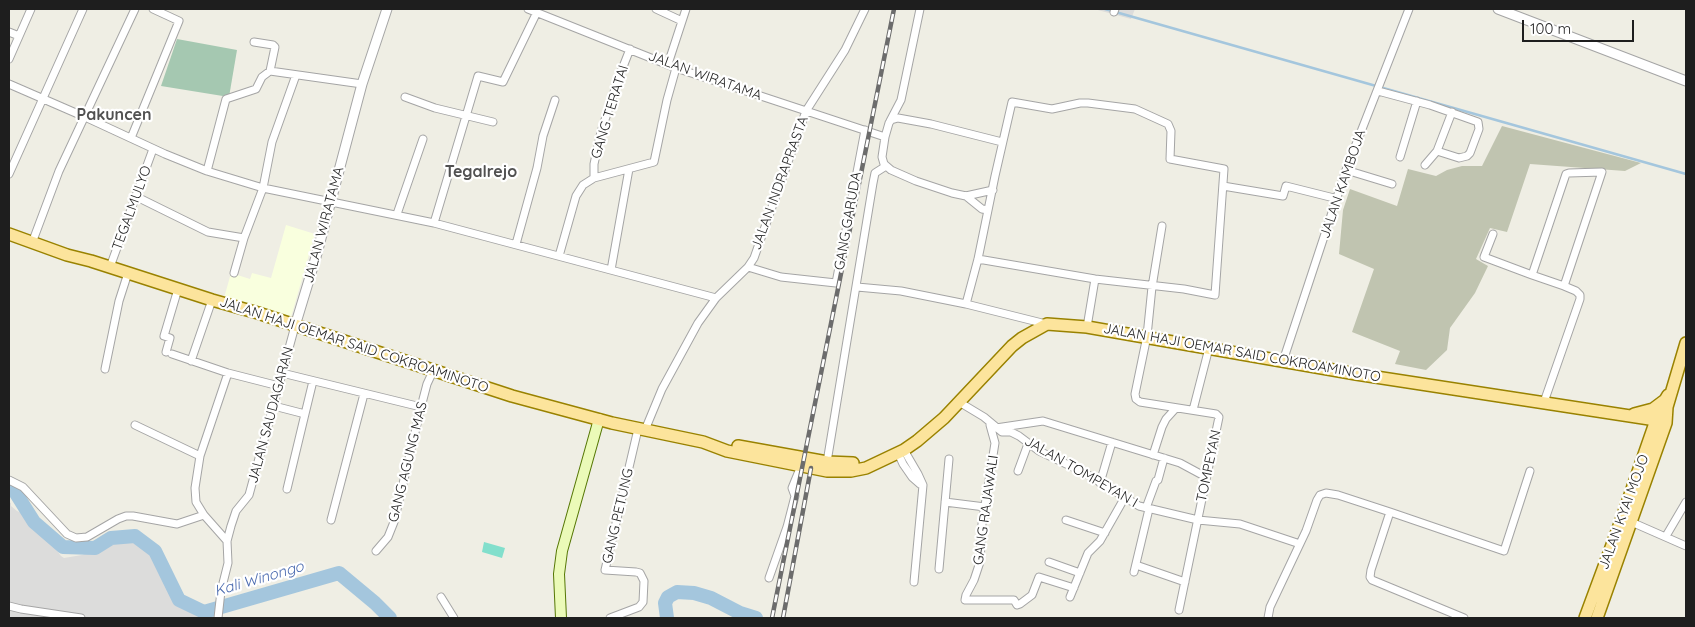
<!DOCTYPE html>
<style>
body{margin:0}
#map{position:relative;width:1695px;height:627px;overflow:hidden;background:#efeee4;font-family:Quicksand,sans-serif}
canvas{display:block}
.frame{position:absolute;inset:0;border:10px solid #1e1e1e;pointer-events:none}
.scale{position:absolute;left:1522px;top:20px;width:112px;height:22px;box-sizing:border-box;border:2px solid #1e1e1e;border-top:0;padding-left:6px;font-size:15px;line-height:18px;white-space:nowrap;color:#1e1e1e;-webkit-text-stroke:4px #fff;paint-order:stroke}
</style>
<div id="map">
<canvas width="1695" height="627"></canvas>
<div class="frame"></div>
<div class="scale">100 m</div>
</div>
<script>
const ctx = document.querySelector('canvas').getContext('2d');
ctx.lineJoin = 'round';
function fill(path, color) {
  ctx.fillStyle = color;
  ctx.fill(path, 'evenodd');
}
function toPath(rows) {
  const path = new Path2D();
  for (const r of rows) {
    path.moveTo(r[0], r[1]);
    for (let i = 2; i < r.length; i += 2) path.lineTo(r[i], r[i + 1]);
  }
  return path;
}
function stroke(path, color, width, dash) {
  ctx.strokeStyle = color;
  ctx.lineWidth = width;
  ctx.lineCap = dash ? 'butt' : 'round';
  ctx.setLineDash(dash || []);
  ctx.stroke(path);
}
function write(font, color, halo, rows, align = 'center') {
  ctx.font = font + ' Quicksand,sans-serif';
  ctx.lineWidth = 4.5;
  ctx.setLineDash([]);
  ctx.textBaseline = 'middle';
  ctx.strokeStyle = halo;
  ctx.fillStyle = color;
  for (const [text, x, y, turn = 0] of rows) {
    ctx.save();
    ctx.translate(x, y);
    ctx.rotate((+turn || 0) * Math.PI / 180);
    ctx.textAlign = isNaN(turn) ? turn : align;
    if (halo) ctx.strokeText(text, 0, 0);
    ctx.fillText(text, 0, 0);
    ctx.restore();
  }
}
const residential = toPath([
 [1094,9,1135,9,1131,19],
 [9,502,11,503,11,506,17,511,27,515,44,533,61,556,64,558,82,555,117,540,128,540,146,543,154,548,158,555,167,585,177,601,205,613,214,612,216,618,9,618]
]);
const education = toPath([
 [286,225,315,234,291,317,224,298,231,273,250,279,252,273,271,278]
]);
const construction = toPath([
 [1502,126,1641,163,1625,171,1530,164,1507,232,1490,228,1476,259,1488,266,1475,293,1450,328,1447,350,1426,370,1395,364,1400,351,1352,332,1374,269,1339,254,1343,210,1350,189,1397,206,1408,169,1436,176,1447,170,1462,166,1482,166]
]);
const cemetery = toPath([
 [177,39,237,50,229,97,161,86]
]);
const pitch = toPath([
 [484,542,505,548,502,558,482,552]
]);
const stream = toPath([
 [1105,9,1686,174]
]);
const river = toPath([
 [9,487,12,487,34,522,63,547,95,548,111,538,135,536,155,551,179,600,204,612,339,573,375,603,390,618],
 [667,618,665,603,668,597,677,592,694,593,711,598,740,613,756,618]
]);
const minor = toPath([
 [528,9,676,68,885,137],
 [656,9,682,21],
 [1114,12,1115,9],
 [9,32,19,36],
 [254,42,273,45,275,47,270,71,362,84],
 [9,59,31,9],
 [668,64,686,9],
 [9,84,85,117,165,154,207,171,263,188,434,223,716,298],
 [1378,91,1430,105,1478,122,1479,129,1470,153,1467,156,1459,158,1437,151],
 [405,97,435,108,493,122],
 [890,121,901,100,920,9],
 [131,138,179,21,153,9],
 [1400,157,1417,101],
 [1425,165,1437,151,1452,112],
 [1346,170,1392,184],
 [207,171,226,99,256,89,262,77,270,71],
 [9,174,83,9],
 [594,178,594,164,601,132,619,77,630,49],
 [1223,186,1283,196,1286,186,1338,199],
 [993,190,966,196,952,193,916,181,891,170,884,164,882,157,885,137,889,123,891,120,898,118,931,124,1002,142],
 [966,196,982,209,988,210],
 [137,197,208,232,244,238],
 [397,214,423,139],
 [434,223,478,76,503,82,537,12],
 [1162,226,1152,287,1147,336,1135,394,1136,399,1140,402,1216,414,1219,417,1179,610],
 [1493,234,1484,257,1532,275,1564,286,1602,172,1569,173,1566,174,1532,275],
 [32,243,59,171,135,9],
 [516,244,537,168,543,136,555,100],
 [559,256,576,196,583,185,594,178,654,162,667,100,676,68],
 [978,259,1095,279,1184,289,1215,295,1224,169,1170,159,1171,131,1168,124,1135,109,1088,103,1080,103,1052,109,1012,102,995,176,978,259,966,304,1046,324],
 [110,267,153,149],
 [748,267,781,277,836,283,865,130],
 [611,270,629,169],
 [234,273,244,238,263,188,272,142,296,75],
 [857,287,901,291,966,304],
 [1087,327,1095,279],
 [166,352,170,338,164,336,178,289],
 [172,354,228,373,279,386],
 [191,361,212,300],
 [1283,361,1346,170,1409,9],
 [105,369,119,301,128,273],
 [282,373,421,407],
 [959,402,984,417,1002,432,1011,432,1019,436,1039,451,1085,473,1139,506,1198,520,1240,524,1300,544],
 [1544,402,1580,299,1580,295,1576,291,1564,286],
 [274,406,305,414,287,489],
 [1193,410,1209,348],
 [305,414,313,381],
 [135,425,200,456],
 [990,425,995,443,982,524,980,562,974,580,966,595,965,600,1014,600,1017,605,1020,604,1032,595,1039,577,1074,588],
 [996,428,1043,421,1180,463,1206,477],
 [645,430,662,389,698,323,716,298,748,267,754,258,806,111,845,50,865,9],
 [904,450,918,474,923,485,914,582],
 [898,453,903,464,912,477,920,484],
 [1153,455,1162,427,1166,419,1176,408],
 [827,462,873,183,875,173,886,166],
 [1018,471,1028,444],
 [9,480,23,487,67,534,76,538,87,537,118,519,126,516,133,516,177,524,204,515],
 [1100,483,1112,442],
 [945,502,985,507],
 [1146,508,1156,481,1158,480,1164,458],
 [1390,512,1504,551,1530,471],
 [331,520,364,394],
 [1066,520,1105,533],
 [1629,521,1686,546],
 [1666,536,1686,502],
 [227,541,204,515,196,502,195,488,200,456,228,373],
 [376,551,388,537,394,522,421,407,427,384,434,369],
 [1049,562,1080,573],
 [1136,565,1185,582],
 [939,569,949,459],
 [1134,572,1149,509],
 [769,578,787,527,795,496,792,488,801,466],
 [441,597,454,618],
 [1070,597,1088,553,1100,541,1125,497],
 [9,606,21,609,81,618],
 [218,618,221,591,228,563,227,541,231,526,236,511,249,495,295,326],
 [610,618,639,607,643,602,644,581,640,573,636,572,605,570,638,429],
 [1268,618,1270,607,1306,531,1317,500,1320,495,1326,493,1338,495,1390,512,1371,570,1370,577,1372,580,1464,618]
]);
const tertiary = toPath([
 [1498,9,1686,81],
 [295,326,316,257,362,84,387,9]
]);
const secondary = toPath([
 [561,618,559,574,562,551,599,419]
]);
const primary = toPath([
 [9,234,67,255,91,261,212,300,258,313,512,396,612,423,703,442,727,451,827,471,851,471,866,468,904,450,917,441,944,418,1012,346,1022,338,1047,324,1087,327,1356,374,1656,420],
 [1634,414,1653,409,1665,400,1668,395],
 [738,446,827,462,853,463],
 [1585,618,1622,518,1656,420,1661,414],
 [1597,618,1666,423,1667,407,1686,343]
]);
const rail = toPath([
 [772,618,894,9],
 [783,618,811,468]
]);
const streetNames = [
 ["JALAN WIRATAMA",705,76,20],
 ["GANG TERATAI",610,112,-73],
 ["JALAN INDRAPRASTA",780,183,-70],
 ["JALAN KAMBOJA",1343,184,-71],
 ["TEGALMULYO",132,208,-70],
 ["GANG GARUDA",848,221,-80],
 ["JALAN WIRATAMA",324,225,-75],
 ["JALAN HAJI OEMAR SAID COKROAMINOTO",354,345,18],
 ["JALAN HAJI OEMAR SAID COKROAMINOTO",1242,353,10],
 ["JALAN SAUDAGARAN",271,415,-75],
 ["GANG AGUNG MAS",408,462,-76],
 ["TOMPEYAN",1209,466,-78],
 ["JALAN TOMPEYAN I",1081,472,30],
 ["GANG RAJAWALI",986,510,-82],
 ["JALAN KYAI MOJO",1624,512,-70],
 ["GANG PETUNG",618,516,-77]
];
const waterNames = [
 ["Kali Winongo",259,579,-16]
];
const quarterNames = [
 ["Pakuncen",114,115],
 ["Tegalrejo",481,172]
];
fill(residential, '#dcdcdb');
fill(education, '#f9ffde');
fill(construction, '#c0c4b0');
fill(cemetery, '#a5c8b1');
fill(pitch, '#82dfcc');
stroke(stream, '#a4c6dd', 2.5);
stroke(river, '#a4c6dd', 14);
stroke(minor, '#a5a5a5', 9);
stroke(tertiary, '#a5a5a5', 11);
stroke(secondary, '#557704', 12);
stroke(primary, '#998200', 14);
stroke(minor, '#fff', 7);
stroke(tertiary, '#fff', 9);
stroke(secondary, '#ebfab8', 10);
stroke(primary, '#fce49c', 11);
stroke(rail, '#6c6c6c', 4.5);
stroke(rail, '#fff', 2.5, [8]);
write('14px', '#1e1e1e', '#fff', streetNames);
write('italic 15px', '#4a6aaf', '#fff', waterNames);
write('bold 16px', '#515151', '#fff', quarterNames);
</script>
